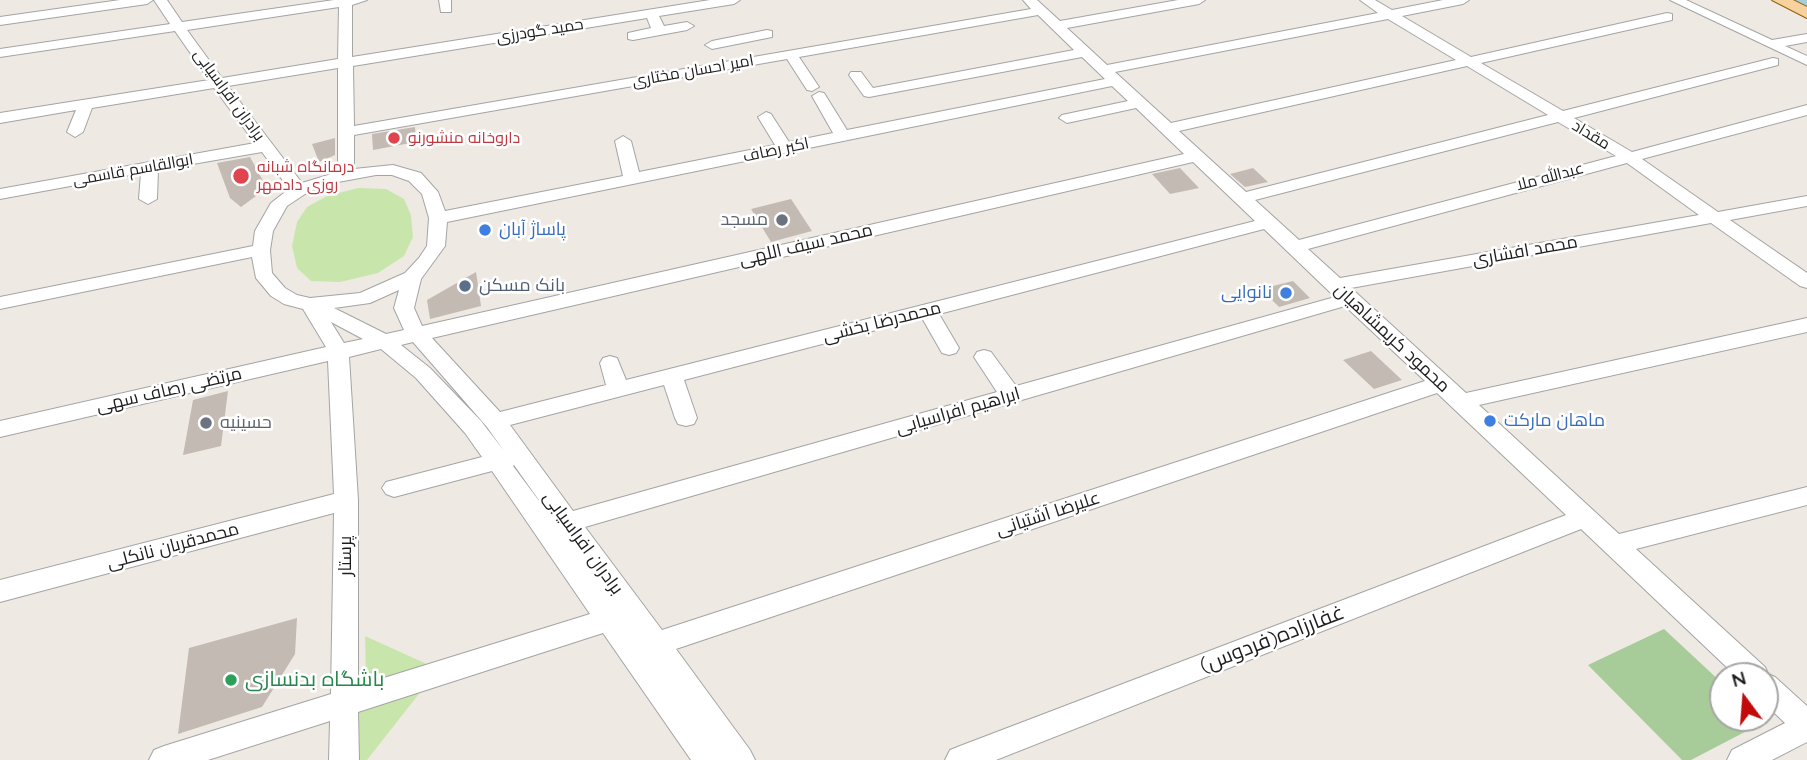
<!DOCTYPE html>
<meta charset="utf-8">
<style>
body{margin:0}
#map{position:relative;width:1807px;height:760px;overflow:hidden;background:#eeeae3;font-family:Quicksand,sans-serif}
canvas{display:block}
.north{position:absolute;left:1709px;top:662px;width:70px;height:70px;box-sizing:border-box;background:#fff;border:2px solid #a5a5a5;border-radius:50%;rotate:344deg;font-size:19px;font-weight:700;line-height:28px;text-align:center;color:#1d1d1d}
.north::after{content:'';display:block;margin:auto;width:24px;height:32px;background:#c10a09;clip-path:polygon(50% 0,100% 100%,50% 72%,0 100%)}
</style>
<div id="map">
<canvas width="1807" height="760"></canvas>
<div class="north">N</div>
</div>
<script>
const ctx = document.querySelector('canvas').getContext('2d');
ctx.lineJoin = 'round';
function fill(path, color) {
  ctx.fillStyle = color;
  ctx.fill(path, 'evenodd');
}
function toPath(rows) {
  const path = new Path2D();
  for (const r of rows) {
    path.moveTo(r[0], r[1]);
    for (let i = 2; i < r.length; i += 2) path.lineTo(r[i], r[i + 1]);
  }
  return path;
}
function stroke(path, color, width, dash) {
  ctx.strokeStyle = color;
  ctx.lineWidth = width;
  ctx.lineCap = dash ? 'butt' : 'round';
  ctx.setLineDash(dash || []);
  ctx.stroke(path);
}
function write(font, color, halo, rows, align = 'center') {
  ctx.font = font + ' Quicksand,Cairo,sans-serif';
  ctx.lineWidth = 5;
  ctx.setLineDash([]);
  ctx.textBaseline = 'middle';
  ctx.strokeStyle = halo;
  ctx.fillStyle = color;
  for (const [text, x, y, turn = 0] of rows) {
    ctx.save();
    ctx.translate(x, y);
    ctx.rotate((+turn || 0) * Math.PI / 180);
    ctx.textAlign = isNaN(turn) ? turn : align;
    if (halo) ctx.strokeText(text, 0, 0);
    ctx.fillText(text, 0, 0);
    ctx.restore();
  }
}
const grass = toPath([
 [358,188,386,189,404,199,411,215,413,237,404,256,378,273,340,282,311,281,297,268,292,246,297,222,307,207,327,196],
 [365,636,429,665,366,683],
 [422,690,367,760,357,760,357,711]
]);
const forest = toPath([
 [1664,629,1723,684,1723,718,1760,718,1764,722,1691,760,1682,760,1588,665]
]);
const river = toPath([
 [1788,0,1807,0,1807,11,1791,5,1788,0]
]);
const building = toPath([
 [415,127,416,142,373,150,372,134],
 [335,138,335,155,319,162,312,144],
 [250,157,267,188,241,207,230,198,217,163],
 [1180,168,1199,188,1170,194,1152,174],
 [1253,168,1268,182,1245,187,1230,174],
 [791,199,812,231,771,242,751,209],
 [476,272,481,306,430,319,427,300],
 [1293,281,1310,298,1279,307,1261,289],
 [1371,351,1402,380,1374,389,1343,360],
 [228,391,221,446,183,455,193,400],
 [297,618,295,654,262,707,178,734,189,648]
]);
const minor = toPath([
 [120,0,153,0,147,4,0,25,0,17,120,0],
 [154,0,167,0,182,22,334,0,367,0,352,5,352,57,710,0,740,0,734,4,659,16,664,26,687,22,694,26,687,30,633,40,628,39,628,33,651,28,647,18,353,66,354,126,1031,9,1023,0,1037,0,1060,21,1178,0,1205,0,1199,4,1067,28,1107,65,1378,13,1360,0,1375,0,1392,10,1443,0,1469,0,1463,4,1402,16,1471,57,1667,13,1672,14,1672,20,1481,63,1563,111,1773,58,1778,59,1778,65,1574,118,1632,152,1807,105,1807,115,1642,159,1718,212,1807,196,1807,206,1730,220,1807,273,1807,288,1800,286,1711,223,1351,288,1466,393,1807,318,1807,332,1479,405,1619,534,1807,487,1807,505,1636,549,1765,667,1768,674,1775,677,1807,706,1807,742,1772,760,1727,760,1732,750,1785,723,1765,704,1765,676,1736,676,1581,529,996,760,945,760,950,750,960,746,1566,515,1437,393,676,649,750,750,755,760,691,760,603,633,358,712,359,760,329,760,330,721,208,760,149,760,154,750,164,746,331,694,334,513,0,602,0,580,334,494,328,361,0,437,0,421,326,347,303,309,284,304,271,296,256,278,252,257,0,309,0,297,253,246,255,231,271,203,289,189,262,152,158,170,157,199,148,204,139,199,141,173,0,199,0,189,255,143,214,88,92,108,83,132,75,137,67,132,76,110,0,123,0,113,209,80,175,31,0,57,0,49,170,24,154,0],
 [339,7,338,59,222,78,187,30,339,7],
 [1038,15,1074,50,873,88,861,72,851,72,849,75,864,96,869,97,1082,57,1105,79,847,130,824,93,819,92,812,96,833,133,789,142,771,114,766,112,758,117,775,145,639,172,631,141,623,136,615,141,623,176,445,211,438,192,421,173,393,165,354,169,354,135,787,59,807,90,812,91,819,87,799,57,1038,15],
 [1388,19,1456,60,1171,123,1115,72,1388,19],
 [1467,66,1548,115,1246,192,1179,131,1467,66],
 [338,68,338,172,302,183,228,86,338,68],
 [1112,86,1128,101,1062,115,1059,118,1067,123,1136,108,1184,154,422,326,414,308,421,279,445,246,447,222,1112,86],
 [1558,122,1616,156,1299,240,1255,200,1558,122],
 [1193,162,1255,221,626,380,617,358,610,356,603,358,600,363,606,385,500,412,432,338,1193,162],
 [1627,163,1699,215,1340,278,1308,249,1627,163],
 [376,175,392,175,409,181,422,194,429,218,427,246,419,258,405,273,360,293,310,298,297,295,285,288,272,273,270,250,273,231,287,206,305,194,327,184,376,175],
 [1264,229,1335,297,1016,386,991,352,984,350,977,352,974,357,997,392,573,511,510,425,664,385,675,418,678,424,686,426,694,424,697,418,684,380,922,318,942,353,949,355,956,353,959,348,939,314,1264,229],
 [399,290,394,308,404,330,386,334,334,308,370,303,399,290],
 [1345,306,1425,381,662,630,585,527,1345,306],
 [331,322,363,339,344,343,331,322],
 [413,342,487,427,504,451,481,421,430,368,401,345,413,342],
 [381,349,416,378,465,433,482,457,386,482,382,488,386,494,394,497,492,471,590,614,358,686,358,500,349,357,381,349],
 [514,465,551,517,513,466,514,465],
 [439,0,451,0,451,12,441,12,439,0],
 [1670,0,1686,0,1772,40,1807,34,1807,42,1785,46,1807,56,1807,65,1670,0],
 [767,30,772,31,772,37,712,49,705,45,712,41,767,30]
]);
const major = toPath([
 [1772,0,1793,0,1807,7,1807,18,1772,0]
]);
const markers = [
 [394,138,7,"#e0444e"],
 [241,176,9,"#e0444e"],
 [782,220,7,"#6b7280"],
 [485,230,7,"#3f7fe0"],
 [465,286,7,"#5c6f8a"],
 [1286,293,7,"#3f7fe0"],
 [1490,421,7,"#3f7fe0"],
 [206,423,7,"#6b7280"],
 [231,680,7,"#2e9e5b"]
];
const farStreetnames = [
 ["حمید گودرزی",540,31,-9],
 ["امیر احسان مختاری",693,71,-10],
 ["برادران افراسیابی",229,95,54],
 ["مقداد",1591,135,31],
 ["اکبر رصاف",776,150,-12],
 ["ابوالقاسم قاسمی",133,170,-10],
 ["عبدالله ملا",1550,177,-15]
];
const farHealthnames = [
 ["داروخانه منشورنو",408,138],
 ["درمانگاه شبانه",257,167],
 ["روزی دادمهر",257,185]
];
const worshipNames = [
 ["مسجد",768,220],
 ["حسینیه",220,423,"left"]
];
const shopNames = [
 ["پاساژ آبان",499,230],
 ["نانوایی",1272,293,"right"],
 ["ماهان مارکت",1504,421]
];
const streetNames = [
 ["محمد سیف اللهی",806,245,-13],
 ["محمد افشاری",1525,251,-10],
 ["محمدرضا بخشی",882,322,-14],
 ["محمود کریمشاهیان",1392,338,43],
 ["مرتضی رصاف سهی",169,390,-13],
 ["ابراهیم افراسیابی",958,411,-16],
 ["علیرضا آشتیانی",1048,514,-18],
 ["برادران افراسیابی",583,543,54],
 ["محمدقربان نانکلی",173,546,-15],
 ["پرستار",346,556,-90]
];
const serviceNames = [
 ["بانک مسکن",479,286]
];
const nearStreetnames = [
 ["غفارزاده(فردوس)",1272,639,-21]
];
const nearLeisurenames = [
 ["باشگاه بدنسازی",245,680]
];
fill(grass, '#c8e6ab');
fill(forest, '#a8cb9a');
fill(river, '#a5cdda');
fill(building, '#c2bab3');
stroke(minor, '#a4a4a4', 2);
stroke(major, '#8f6307', 2);
fill(minor, '#fff');
fill(major, '#f7d19e');
for (const [x, y, r, color] of markers) {
  const dot = new Path2D();
  dot.arc(x, y, r, 0, 2 * Math.PI);
  ctx.fillStyle = color;
  ctx.fill(dot);
  stroke(dot, '#fff', 2.5);
}
write('16px', '#1d1d1d', '#fff', farStreetnames);
write('16px', '#be3a42', '#fff', farHealthnames, 'left');
write('18px', '#5b616d', '#fff', worshipNames, 'right');
write('18px', '#366cbe', '#fff', shopNames, 'left');
write('18px', '#1d1d1d', '#fff', streetNames);
write('18px', '#4e5e75', '#fff', serviceNames, 'left');
write('21px', '#1d1d1d', '#fff', nearStreetnames);
write('21px', '#27864d', '#fff', nearLeisurenames, 'left');
</script>
